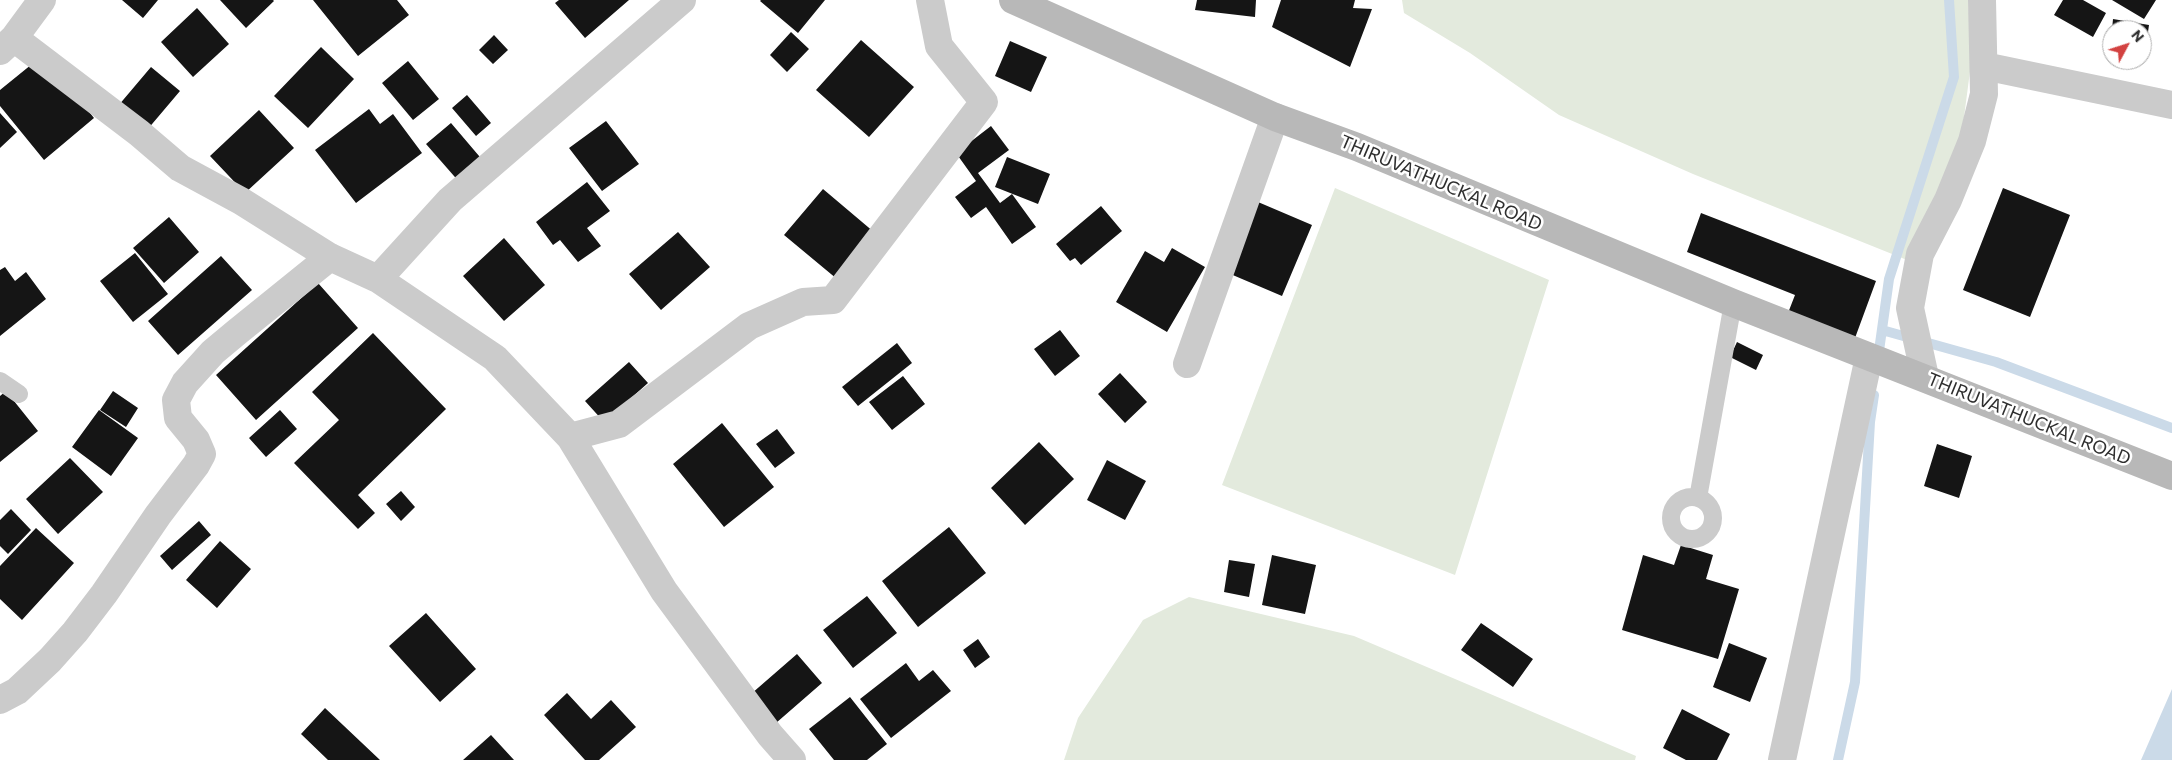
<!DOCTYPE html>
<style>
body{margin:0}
#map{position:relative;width:2172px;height:760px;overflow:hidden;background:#fff;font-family:Commissioner,sans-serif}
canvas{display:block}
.north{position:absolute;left:2102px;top:20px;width:50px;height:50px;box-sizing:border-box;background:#fff;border:1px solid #ababab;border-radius:50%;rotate:50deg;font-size:14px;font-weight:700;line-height:20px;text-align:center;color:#2e2e2e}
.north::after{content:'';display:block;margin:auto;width:18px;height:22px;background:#d34241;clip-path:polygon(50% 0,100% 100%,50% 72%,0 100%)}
</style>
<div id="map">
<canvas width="2172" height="760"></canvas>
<div class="north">N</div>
</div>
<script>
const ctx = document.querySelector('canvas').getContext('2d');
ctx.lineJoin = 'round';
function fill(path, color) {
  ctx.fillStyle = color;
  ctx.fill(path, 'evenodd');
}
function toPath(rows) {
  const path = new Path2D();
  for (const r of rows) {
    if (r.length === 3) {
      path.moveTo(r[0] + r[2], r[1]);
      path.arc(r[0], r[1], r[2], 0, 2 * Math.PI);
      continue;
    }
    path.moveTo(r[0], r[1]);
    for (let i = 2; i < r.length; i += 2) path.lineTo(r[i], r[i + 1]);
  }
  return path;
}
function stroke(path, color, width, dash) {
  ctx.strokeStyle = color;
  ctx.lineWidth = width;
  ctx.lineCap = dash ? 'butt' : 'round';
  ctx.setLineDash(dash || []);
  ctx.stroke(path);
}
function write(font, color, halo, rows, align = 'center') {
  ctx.font = font + ' Commissioner,sans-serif';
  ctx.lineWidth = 5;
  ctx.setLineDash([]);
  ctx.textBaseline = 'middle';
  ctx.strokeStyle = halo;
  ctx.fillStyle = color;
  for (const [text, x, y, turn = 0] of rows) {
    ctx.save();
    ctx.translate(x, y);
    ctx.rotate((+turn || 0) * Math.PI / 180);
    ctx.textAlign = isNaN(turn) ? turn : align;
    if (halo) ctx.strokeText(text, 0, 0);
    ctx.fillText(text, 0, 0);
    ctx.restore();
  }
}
const green = toPath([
 [1402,0,1968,0,1972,56,1961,140,1907,260,1693,174,1559,115,1470,53,1404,13],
 [1335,188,1549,280,1455,575,1222,485],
 [1189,597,1354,636,1636,756,1635,760,1064,760,1078,718,1143,620]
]);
const water = toPath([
 [2172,689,2172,760,2141,760]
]);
const stream = toPath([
 [1882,330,1996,362,2172,428],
 [1878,358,1889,279,1954,77,1949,0],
 [1838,760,1855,682,1870,422,1874,395]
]);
const building = toPath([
 [122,0,158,0,143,18],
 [220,0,273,0,274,1,246,28],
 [313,0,397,0,409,15,358,56],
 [559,0,629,0,585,38,555,3],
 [761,0,825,0,798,33,760,1],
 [1197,0,1256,0,1255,17,1195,10],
 [1281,0,1355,0,1353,8,1372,9,1350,67,1272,27],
 [2063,0,2083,0,2106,13,2093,37,2054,15],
 [2112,0,2156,0,2144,19],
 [197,8,229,44,193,77,161,42],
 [2113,19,2149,25,2145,53,2142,53,2142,30,2112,30],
 [791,32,809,49,787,72,770,55],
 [494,35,508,50,493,64,479,50],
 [861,40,914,87,869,137,816,90],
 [1010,41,1047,57,1031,92,995,76],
 [321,47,354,79,308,128,274,96],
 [37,60,68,85,94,118,44,160,0,106,0,90],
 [408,61,439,99,413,120,382,83],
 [151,67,180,91,147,130,118,106],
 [467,95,491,123,476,136,452,108],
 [369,109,380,124,393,114,422,153,356,203,315,150],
 [259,110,294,148,245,193,210,156],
 [0,113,17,132,0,148],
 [606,121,639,164,602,191,569,148],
 [451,123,485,163,461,184,426,144],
 [991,126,1009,150,978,173,1000,203,1012,194,1036,227,1012,244,986,207,971,218,955,197,976,181,956,153],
 [1007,157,1050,174,1038,204,995,187],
 [587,182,610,211,587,228,601,246,578,262,560,240,553,245,536,222],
 [2003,188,2070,215,2030,317,1963,290],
 [823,189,881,238,843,284,784,235],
 [1258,202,1312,225,1282,296,1228,273],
 [1101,206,1122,231,1081,265,1075,258,1070,261,1056,244],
 [1701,213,1876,281,1855,338,1788,313,1795,295,1687,252],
 [169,217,199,252,164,283,133,248],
 [678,232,710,267,661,310,629,274],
 [504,238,545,285,504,321,463,276],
 [1172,248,1205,267,1167,332,1116,302,1145,251,1164,262],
 [135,253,168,294,133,322,100,281],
 [221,256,252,290,178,355,148,321],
 [5,267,15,281,26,272,46,299,0,336,0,270],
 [318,283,358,328,256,420,216,375],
 [1060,330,1080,356,1055,376,1034,349],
 [373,333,446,409,358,495,375,513,358,529,294,463,339,420,312,392],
 [1737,342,1763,355,1756,370,1730,357],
 [897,343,912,363,858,406,842,387],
 [629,362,648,383,604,422,585,401],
 [1120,373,1147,402,1125,423,1098,394],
 [903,376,925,404,892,430,869,402],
 [6,391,38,431,0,462,0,396],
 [113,391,138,408,126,427,100,410],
 [99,410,138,438,111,476,72,447],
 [280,410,297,429,266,457,249,438],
 [722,423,774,487,724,527,673,464],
 [777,429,795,453,775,468,756,444],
 [1039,442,1074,479,1025,525,991,488],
 [1937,444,1972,456,1959,498,1924,486],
 [70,458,103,492,58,534,26,499],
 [1107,460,1146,481,1125,520,1087,500],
 [401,491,415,507,401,521,386,504],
 [11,509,31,530,8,554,0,546,0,520],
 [199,521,211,535,172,570,160,556],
 [949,527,986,573,918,627,882,581],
 [36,528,74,563,22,620,0,599,0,566],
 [220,541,251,569,217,608,186,580],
 [1681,545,1713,555,1706,579,1739,589,1718,659,1622,630,1643,555,1674,565],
 [1272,555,1316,565,1305,614,1262,605],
 [1229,560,1255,564,1249,597,1224,592],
 [867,596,897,633,853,668,823,630],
 [426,613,476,669,440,702,389,646],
 [1481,623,1533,659,1513,687,1461,650],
 [978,639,990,657,975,668,963,650],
 [1729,643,1767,658,1750,702,1713,687],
 [797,654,822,683,776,723,751,694],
 [906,663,919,681,933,670,951,691,891,738,860,699],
 [567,693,591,719,611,700,636,727,599,760,585,760,544,715],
 [850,697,887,744,867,760,834,760,809,729],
 [325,708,380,760,328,760,301,734],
 [1682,709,1730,734,1717,760,1686,760,1663,748],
 [491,735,514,760,463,760]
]);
const lane = toPath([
 [0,381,19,394],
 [1692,518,21],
 [1698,498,1733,303]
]);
const street = toPath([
 [14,38,139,133,180,168,241,201,330,257,378,279,495,358,570,437,664,591,770,735,792,760],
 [0,51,14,38,42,0],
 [1984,66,2172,105],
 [378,279,450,200,682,0],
 [1187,364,1275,117],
 [1925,377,1910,308,1920,254,1948,200,1972,141,1984,94,1982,0],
 [570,437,619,424,749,326,803,302,833,300,984,102,939,46,930,0],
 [0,700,17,691,50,660,75,632,104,594,158,515,196,465,202,454,196,440,178,418,176,400,185,383,213,352,237,332,330,257],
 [1782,760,1869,357]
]);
const secondary = toPath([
 [1013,0,1275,117,1357,147,1733,303,2172,476]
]);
const streetNames = [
 ["THIRUVATHUCKAL ROAD",1441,183,23],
 ["THIRUVATHUCKAL ROAD",2029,419,22]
];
fill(green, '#e3eadd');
fill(water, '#cbdae8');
stroke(stream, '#cbdae8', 10);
fill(building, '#151515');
stroke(lane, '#cbcbcb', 18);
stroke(street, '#cbcbcb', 28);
stroke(secondary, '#b8b8b8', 28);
write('18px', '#2e2e2e', '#fff', streetNames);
</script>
